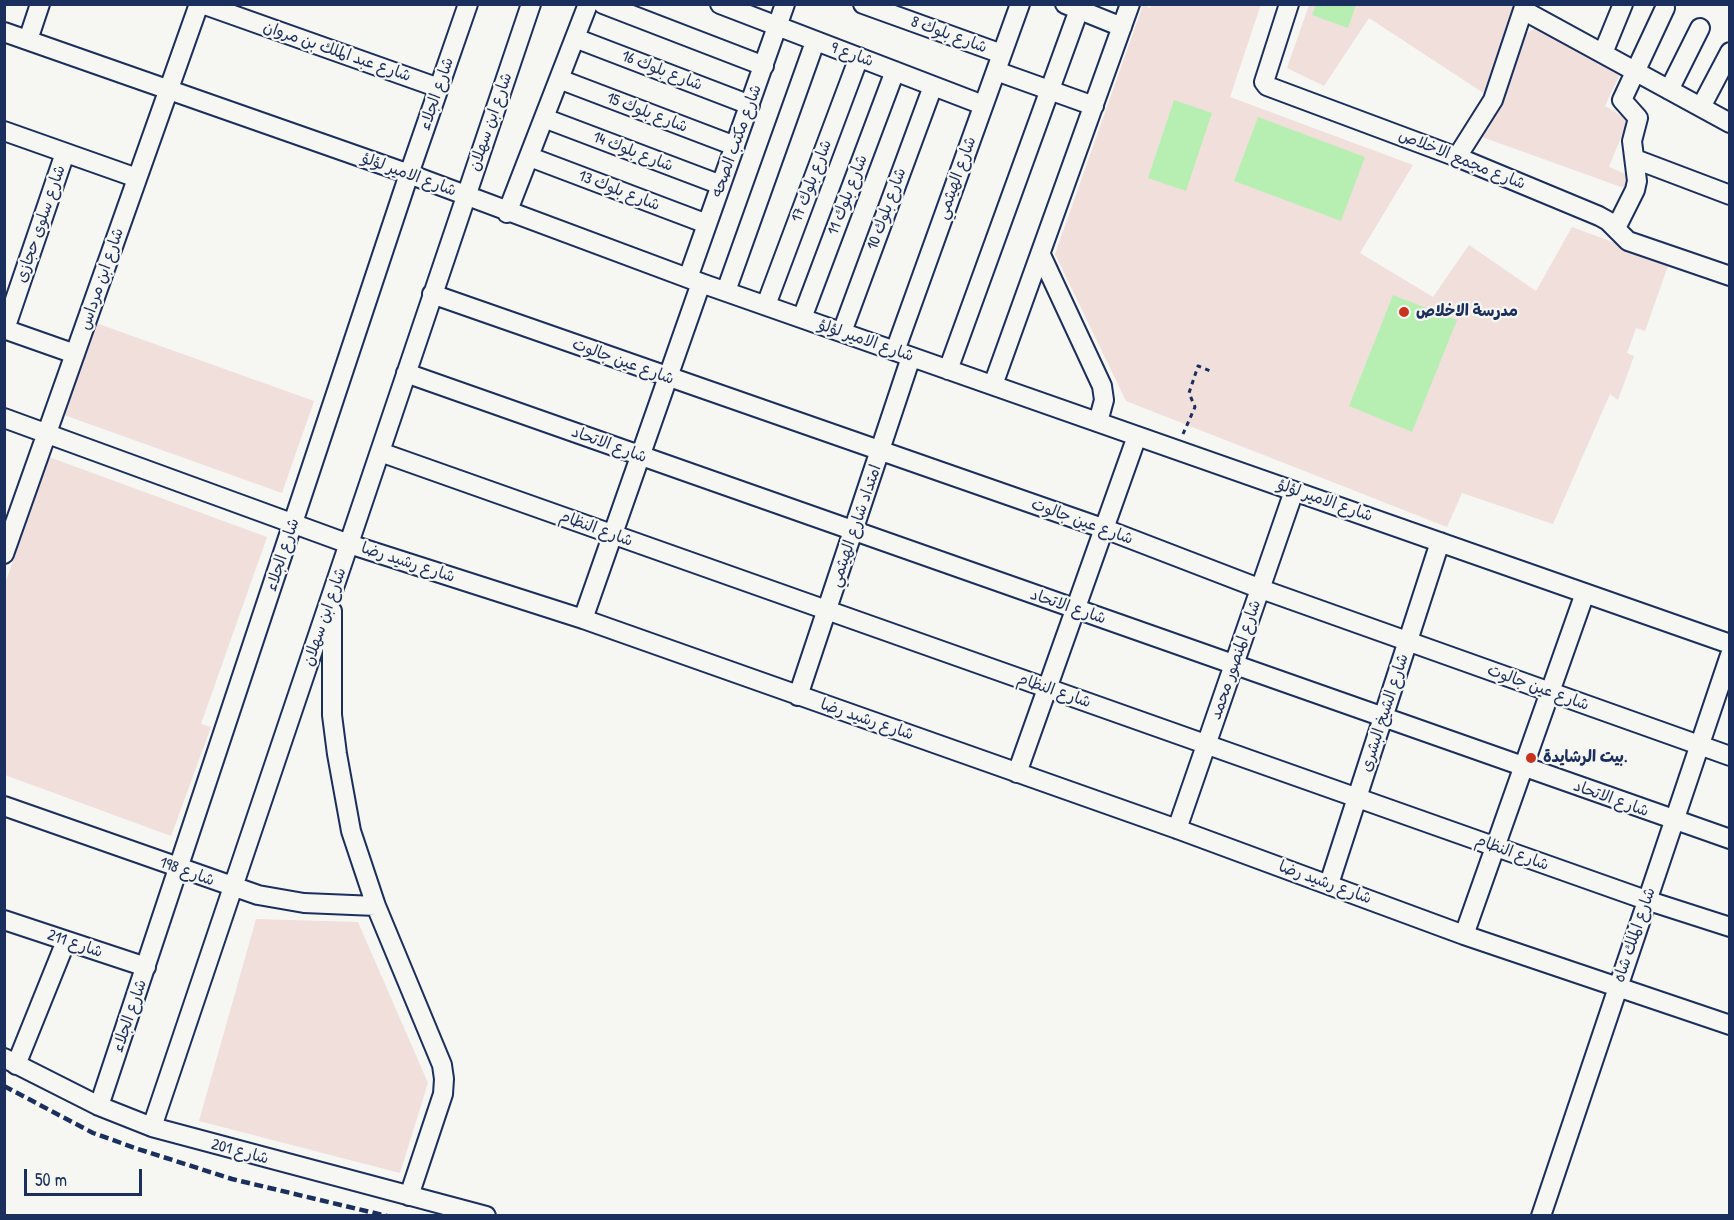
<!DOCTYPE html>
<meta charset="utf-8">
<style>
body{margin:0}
#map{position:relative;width:1734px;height:1220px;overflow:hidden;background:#f6f6f2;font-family:"Patrick Hand",sans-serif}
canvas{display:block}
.frame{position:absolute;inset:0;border:6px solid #1b2f5e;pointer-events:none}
.scale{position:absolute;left:24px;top:1169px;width:118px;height:27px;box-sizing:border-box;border:3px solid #1b2f5e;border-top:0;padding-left:8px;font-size:18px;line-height:21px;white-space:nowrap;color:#1b2f5e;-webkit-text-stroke:4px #f6f6f2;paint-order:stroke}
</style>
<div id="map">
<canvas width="1734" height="1220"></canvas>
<div class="frame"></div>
<div class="scale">50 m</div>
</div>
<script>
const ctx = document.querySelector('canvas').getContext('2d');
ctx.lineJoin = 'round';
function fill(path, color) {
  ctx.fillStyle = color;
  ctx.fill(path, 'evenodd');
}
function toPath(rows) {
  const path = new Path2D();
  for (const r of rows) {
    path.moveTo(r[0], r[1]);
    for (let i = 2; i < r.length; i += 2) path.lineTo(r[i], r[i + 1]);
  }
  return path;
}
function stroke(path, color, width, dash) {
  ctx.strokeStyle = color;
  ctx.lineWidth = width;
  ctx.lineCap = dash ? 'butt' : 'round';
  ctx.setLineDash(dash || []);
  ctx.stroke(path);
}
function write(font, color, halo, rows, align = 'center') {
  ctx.font = font + ' "Patrick Hand","Playpen Sans Arabic",sans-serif';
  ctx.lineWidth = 4.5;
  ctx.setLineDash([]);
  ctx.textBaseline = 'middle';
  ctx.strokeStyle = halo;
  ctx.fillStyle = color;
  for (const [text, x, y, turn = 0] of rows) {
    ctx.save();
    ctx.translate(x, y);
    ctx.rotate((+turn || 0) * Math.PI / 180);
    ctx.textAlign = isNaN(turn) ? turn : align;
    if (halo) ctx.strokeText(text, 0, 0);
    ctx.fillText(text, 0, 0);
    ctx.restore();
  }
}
const built = toPath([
 [1153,4,1261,4,1230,97,1413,165,1360,253,1433,297,1469,245,1536,291,1572,227,1669,263,1645,331,1636,328,1627,353,1634,356,1618,400,1610,394,1553,524,1462,493,1447,527,1126,401,1055,254,1143,5,1150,8],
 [1309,5,1514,5,1485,94,1369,18,1324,86,1287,68],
 [1536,28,1620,74,1605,106,1628,120,1609,167,1628,175,1624,188,1482,137,1496,112,1526,33],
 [96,323,314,401,282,493,64,415],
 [49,457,267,537,201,724,211,727,171,836,5,775,5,584],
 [256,919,358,922,428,1083,400,1173,199,1121]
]);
const green = toPath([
 [1316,5,1316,4,1356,5,1348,28,1312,15],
 [1174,100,1212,113,1186,191,1148,178],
 [1258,117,1365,157,1341,221,1234,181],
 [1393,295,1457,320,1412,432,1349,406]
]);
const path = toPath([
 [1183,434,1195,407,1189,393,1198,366,1213,372]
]);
const minor = toPath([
 [202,4,439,88],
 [603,4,764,66],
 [720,4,983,105],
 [863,4,1002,54],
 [1065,4,1122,27],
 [1289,4,1264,82,1267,86,1457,157,1599,216,1608,221,1628,241,1730,276],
 [1523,10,1730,123],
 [4,32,409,174,701,283,1730,644],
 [575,38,750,105],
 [28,40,40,4],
 [1603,53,1623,4],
 [996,71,1094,106],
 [559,79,735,146],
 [1669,90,1700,28],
 [1701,107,1730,52],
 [544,118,721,185],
 [4,131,137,178],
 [530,157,707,224],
 [1457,157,1493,100,1525,4],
 [1635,159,1730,195],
 [507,213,588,4],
 [1616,228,1635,190,1637,181,1632,141,1638,118,1622,100,1665,8],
 [1041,255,1102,386,1104,400,1098,422],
 [688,278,785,4],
 [726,291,815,42],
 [432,294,1105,529,1261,589,1730,756],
 [766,305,859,57],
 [802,318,895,71],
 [4,329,75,354],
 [5,329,65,153],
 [842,332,933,86],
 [895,351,1020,4],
 [948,370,1081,4],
 [406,373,1730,839],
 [993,385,1130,4],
 [4,418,349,544,583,619,1177,829,1464,935,1730,1025],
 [380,452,1646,900,1730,927],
 [4,554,199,4],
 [332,611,332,715,337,754,351,831,376,906,442,1065,444,1079,443,1094,409,1196],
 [583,619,701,283],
 [798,696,911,357],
 [1017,773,1137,436],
 [4,806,258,895,304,903,376,906],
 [1177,829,1294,491],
 [1329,884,1440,542],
 [4,920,146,967],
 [1464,935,1585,593],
 [4,1058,99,1106,152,1127,486,1216],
 [16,1065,66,941],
 [99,1106,409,174,468,4],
 [152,1127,531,4],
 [1541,1216,1730,655]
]);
const rail = toPath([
 [4,1086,93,1133,138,1149,232,1179,387,1216]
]);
const markers = [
 [1404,312,6,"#c8321e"],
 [1531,758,6,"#c8321e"]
];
const streetNames = [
 ["شارع بلوك 8",949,35,20],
 ["شارع عبد الملك بن مروان",337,52,19],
 ["شارع 9",852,55,20],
 ["شارع بلوك 16",662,71,21],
 ["شارع الجلاء",437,94,-71],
 ["شارع بلوك 15",647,113,21],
 ["شارع ابن سهلان",491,122,-71],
 ["شارع مكتب الصحه",737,141,-70],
 ["شارع بلوك 14",633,152,21],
 ["شارع مجمع الاخلاص",1462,160,22],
 ["شارع الامير لؤلؤ",409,175,20],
 ["شارع الهيثمي",957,178,-70],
 ["شارع بلوك 17",812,181,-69],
 ["شارع بلوك 13",619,191,21],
 ["شارع بلوك 11",848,195,-69],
 ["شارع بلوك 10",887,209,-70],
 ["شارع سلوى حجازى",41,224,-71],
 ["شارع ابن مرداس",102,279,-71],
 ["شارع الامير لؤلؤ",866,341,19],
 ["شارع عين جالوت",623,362,20],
 ["شارع الاتحاد",609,445,20],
 ["شارع الامير لؤلؤ",1325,501,19],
 ["شارع عين جالوت",1082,522,20],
 ["امتداد شارع الهيثمي",856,526,-71],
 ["شارع النظام",596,529,20],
 ["شارع الجلاء",283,555,-72],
 ["شارع رشيد رضا",408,563,18],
 ["شارع الاتحاد",1068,607,19],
 ["شارع ابن سهلان",325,617,-71],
 ["شارع المنصور محمد",1236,660,-71],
 ["شارع عين جالوت",1538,688,20],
 ["شارع النظام",1054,691,19],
 ["شارع الشيخ البشرى",1385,713,-72],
 ["شارع رشيد رضا",867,720,19],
 ["شارع الاتحاد",1611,799,20],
 ["شارع النظام",1512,853,20],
 ["شارع 198",187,872,20],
 ["شارع رشيد رضا",1325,883,20],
 ["شارع الملك شاه",1635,935,-71],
 ["شارع 211",75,944,19],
 ["شارع الجلاء",130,1016,-71],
 ["شارع 201",240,1152,15]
];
const poiNames = [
 ["مدرسة الاخلاص",1416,312],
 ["بيت الرشايدة.",1543,758]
];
fill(built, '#f1dfdc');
fill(green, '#b7efb2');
stroke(minor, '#1b2f5e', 22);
stroke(path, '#1b2f5e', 3, [4.5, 4.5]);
stroke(minor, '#f6f6f2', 18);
stroke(rail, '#1b2f5e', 4.5, [9, 4.5]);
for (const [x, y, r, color] of markers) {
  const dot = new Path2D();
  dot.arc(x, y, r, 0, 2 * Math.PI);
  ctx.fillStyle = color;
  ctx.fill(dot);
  stroke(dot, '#f6f6f2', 2);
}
write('16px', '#1b2f5e', '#f6f6f2', streetNames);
write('bold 16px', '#1b2f5e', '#f6f6f2', poiNames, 'left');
</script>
